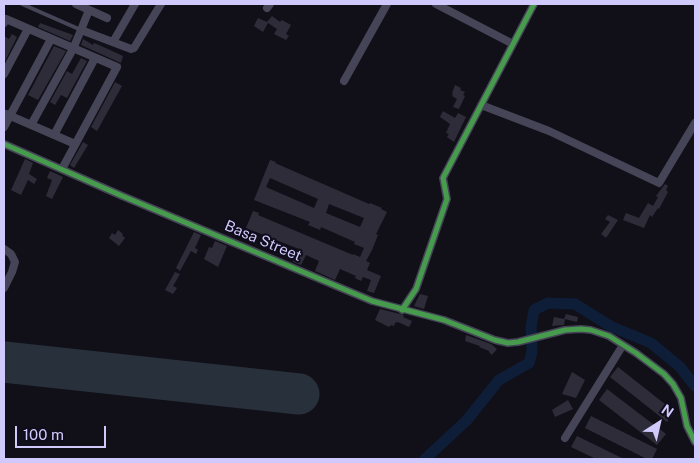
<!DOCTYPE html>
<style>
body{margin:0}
#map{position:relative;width:699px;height:463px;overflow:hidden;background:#111018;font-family:"Public Sans",sans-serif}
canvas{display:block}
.frame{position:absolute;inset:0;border:5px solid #d0c9fb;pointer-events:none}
.north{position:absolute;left:634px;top:398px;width:50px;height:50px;-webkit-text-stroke:4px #0f0c1b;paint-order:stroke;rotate:35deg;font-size:14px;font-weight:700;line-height:20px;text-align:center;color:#d0c9fb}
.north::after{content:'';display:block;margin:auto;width:18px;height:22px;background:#d0c9fb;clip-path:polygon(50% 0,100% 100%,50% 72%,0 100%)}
.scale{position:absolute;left:15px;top:426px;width:91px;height:22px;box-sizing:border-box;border:2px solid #d0c9fb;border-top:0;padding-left:6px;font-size:15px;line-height:18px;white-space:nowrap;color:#d0c9fb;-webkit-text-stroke:4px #0f0c1b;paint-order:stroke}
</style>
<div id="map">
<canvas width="699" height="463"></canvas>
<div class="frame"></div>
<div class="north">N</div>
<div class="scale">100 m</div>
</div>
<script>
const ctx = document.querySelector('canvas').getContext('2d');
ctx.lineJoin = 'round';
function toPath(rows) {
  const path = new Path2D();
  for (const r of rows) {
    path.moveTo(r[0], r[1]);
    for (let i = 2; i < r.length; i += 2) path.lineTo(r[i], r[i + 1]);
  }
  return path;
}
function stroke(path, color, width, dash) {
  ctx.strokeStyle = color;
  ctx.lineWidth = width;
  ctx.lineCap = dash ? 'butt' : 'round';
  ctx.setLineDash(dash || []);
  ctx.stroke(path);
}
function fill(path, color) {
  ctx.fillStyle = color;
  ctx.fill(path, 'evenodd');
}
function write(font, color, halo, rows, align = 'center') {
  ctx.font = font + ' "Public Sans",sans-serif';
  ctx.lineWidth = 4;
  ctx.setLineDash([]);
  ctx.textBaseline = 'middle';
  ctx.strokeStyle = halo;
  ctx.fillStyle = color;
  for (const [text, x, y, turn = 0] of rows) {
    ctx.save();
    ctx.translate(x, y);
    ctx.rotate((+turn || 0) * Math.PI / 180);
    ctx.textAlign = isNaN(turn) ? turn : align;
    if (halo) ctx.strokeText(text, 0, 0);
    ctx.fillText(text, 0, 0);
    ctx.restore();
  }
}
const river = toPath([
 [425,459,467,420,499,380,529,363,532,352,531,328,534,310,548,303,575,304,610,326,651,343,680,367,695,386]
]);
const runway = toPath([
 [4,362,299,394]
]);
const building = toPath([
 [272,16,280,22,282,20,291,25,286,34,289,36,286,40,274,34,277,29,268,23,263,32,254,26,258,18,267,22],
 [40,23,73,35,70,41,38,27],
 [12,34,17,37,4,63,4,36,9,39],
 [83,39,93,45,94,43,99,45,123,56,121,63,81,45],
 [54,46,66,51,38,100,28,95],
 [81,58,87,61,67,98,61,95,55,105,50,102,67,71,72,74],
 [115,82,122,86,97,131,91,127],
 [455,85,461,88,460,90,465,92,463,95,465,96,459,109,453,107,457,99,452,96,453,94,452,93],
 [443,111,455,118,458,113,466,117,454,142,447,137,449,134,446,133,450,124,440,117],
 [83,142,88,145,74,168,70,165],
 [25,159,33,163,29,174,37,179,34,184,28,180,21,195,11,190],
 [270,160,276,162,275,163,369,204,370,203,382,208,381,209,387,212,376,234,378,235,372,250,366,261,370,263,367,270,381,276,374,293,367,291,371,280,363,277,361,281,355,278,356,276,340,269,335,280,315,271,319,261,306,255,301,265,293,262,299,249,246,228,253,211,259,213,258,215,353,255,353,254,360,257,364,248,354,244,355,242,321,227,320,230,308,225,310,222,254,200],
 [270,178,318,199,314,208,266,187],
 [329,204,364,218,360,227,326,213],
 [50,171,63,177,52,199,46,196,52,180,47,178],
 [665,184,668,186,666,190,668,192,659,209,658,208,652,217,650,215,644,228,623,220,626,213,639,218,648,203,653,206,658,197,656,196],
 [608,215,618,220,606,238,601,234,610,222,605,219],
 [118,230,123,234,122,235,125,238,119,246,109,238,112,233,115,235],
 [194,232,201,235,195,248,198,250,196,254,191,251,180,271,176,268],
 [215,241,227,246,218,267,204,259,209,247,212,248],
 [175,272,180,274,173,286,177,288,173,294,165,290],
 [420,294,428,296,424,309,414,306],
 [380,309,404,315,403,317,412,321,409,327,398,322,395,323,394,326,391,325,389,327,375,320],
 [566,314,578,317,577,322,565,319,564,325,552,326,554,317,564,319],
 [466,335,491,344,497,349,492,355,489,352,489,351,479,347,480,346,465,341],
 [618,367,675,412,667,422,610,377],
 [572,372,585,380,576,398,562,394],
 [607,389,666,434,657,445,599,400],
 [568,400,573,409,555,417,552,410],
 [591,416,657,449,652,459,647,459,585,428],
 [577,436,624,459,596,459,571,447]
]);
const lane = toPath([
 [22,4,81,30]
]);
const street = toPath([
 [76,4,107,18],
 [436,4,513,44],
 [267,8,270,4],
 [4,23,6,19,117,67,62,169],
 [81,30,89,10],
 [113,42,135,4],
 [4,74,28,29],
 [344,81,387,4],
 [481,105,549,131,659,183,695,123],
 [6,114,75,144],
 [31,125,73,49,81,30,131,49,134,48,161,4],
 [4,127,51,39],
 [54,135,95,58],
 [4,144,120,195,372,301,444,320,495,340,508,343,518,342,565,330,581,329,591,330,609,336,636,353,664,374,673,384,681,398,687,426,695,442],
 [4,249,11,254,15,262,12,272,4,288],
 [402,310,416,289,447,199,443,178,534,4],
 [565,438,623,345]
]);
const cycleway = toPath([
 [4,144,120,195,372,301,444,320,495,340,508,343,518,342,565,330,581,329,591,330,609,336,636,353,664,374,673,384,681,398,687,426,695,442],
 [402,310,416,289,447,199,443,178,534,4]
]);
const streetNames = [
 ["Basa Street",263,241,23]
];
stroke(river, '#0e1e39', 11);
stroke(runway, '#28303c', 41);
fill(building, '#2f2c3a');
stroke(lane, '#464558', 4);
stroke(street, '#464558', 8);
stroke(cycleway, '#469c4c', 5);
write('15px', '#d0c9fb', '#0f0c1b', streetNames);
</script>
